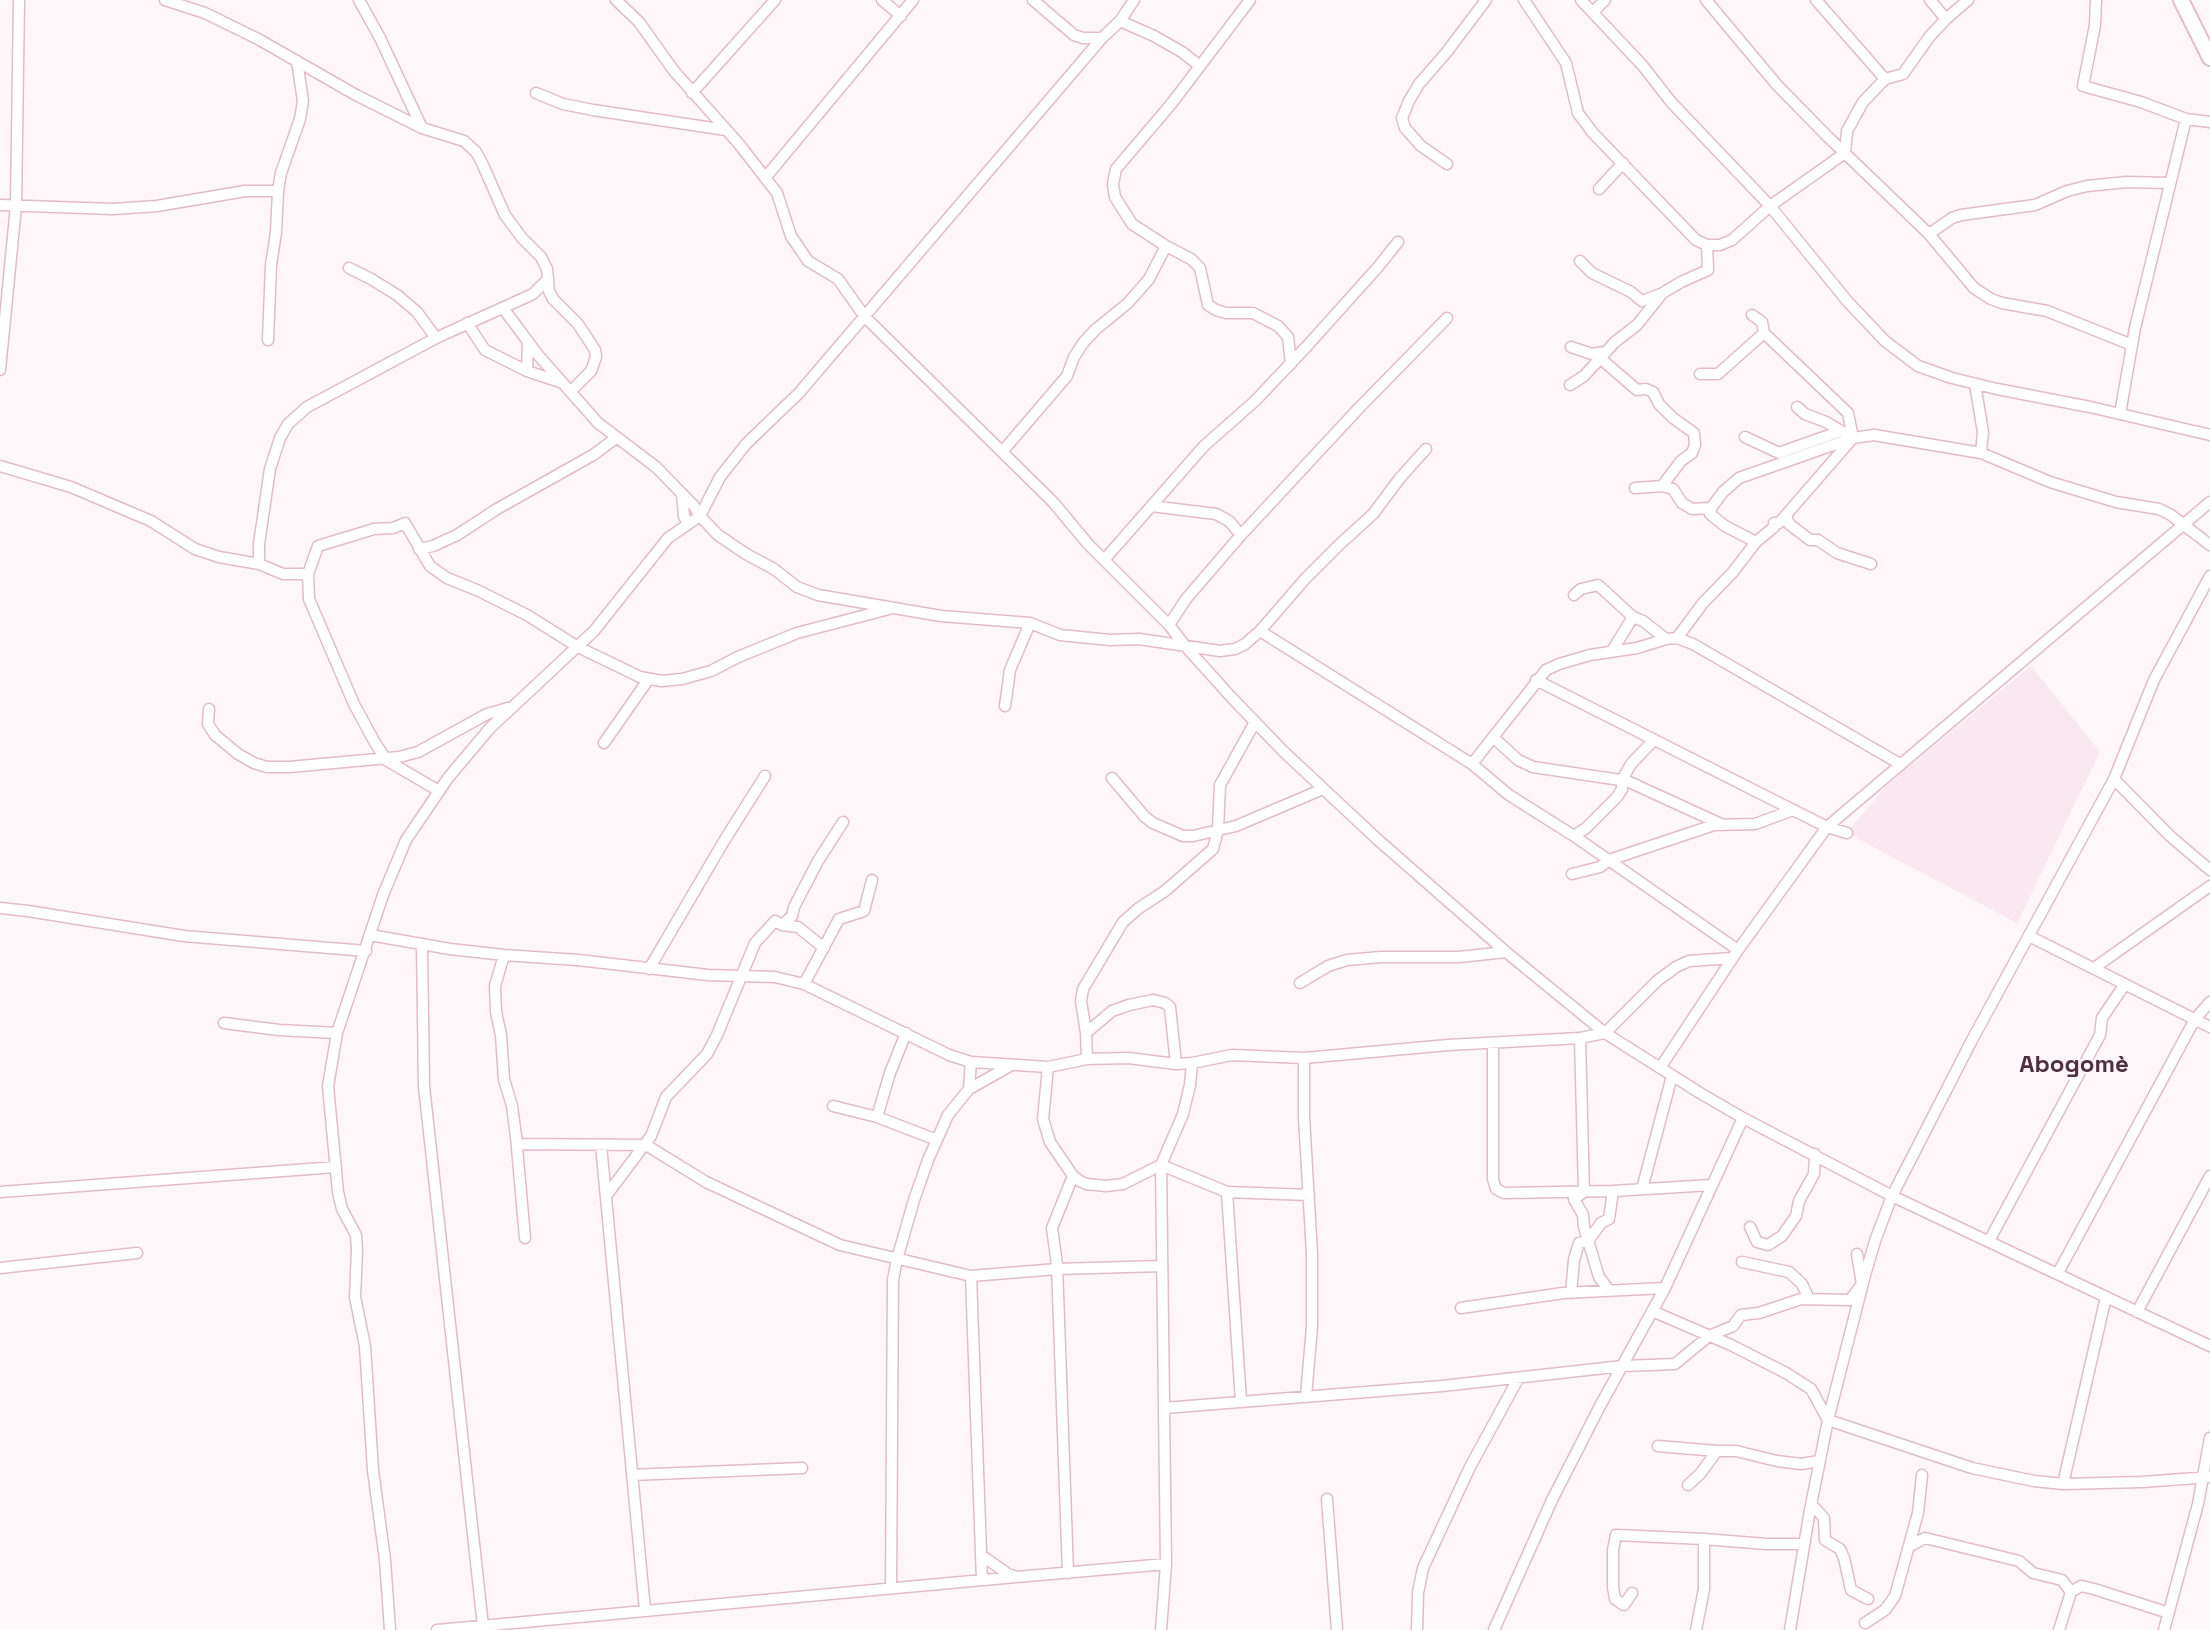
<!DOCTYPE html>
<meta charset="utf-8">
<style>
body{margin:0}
canvas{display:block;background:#fef6f9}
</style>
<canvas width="2210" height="1630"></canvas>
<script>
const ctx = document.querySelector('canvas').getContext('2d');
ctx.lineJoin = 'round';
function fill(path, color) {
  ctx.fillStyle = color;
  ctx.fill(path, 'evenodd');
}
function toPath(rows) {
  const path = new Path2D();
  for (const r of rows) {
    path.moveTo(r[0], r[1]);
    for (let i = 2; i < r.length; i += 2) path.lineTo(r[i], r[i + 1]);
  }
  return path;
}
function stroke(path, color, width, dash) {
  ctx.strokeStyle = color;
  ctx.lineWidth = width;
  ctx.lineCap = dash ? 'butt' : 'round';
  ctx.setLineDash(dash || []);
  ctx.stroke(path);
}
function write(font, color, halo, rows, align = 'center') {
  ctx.font = font + ' "Space Grotesk",sans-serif';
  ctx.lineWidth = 5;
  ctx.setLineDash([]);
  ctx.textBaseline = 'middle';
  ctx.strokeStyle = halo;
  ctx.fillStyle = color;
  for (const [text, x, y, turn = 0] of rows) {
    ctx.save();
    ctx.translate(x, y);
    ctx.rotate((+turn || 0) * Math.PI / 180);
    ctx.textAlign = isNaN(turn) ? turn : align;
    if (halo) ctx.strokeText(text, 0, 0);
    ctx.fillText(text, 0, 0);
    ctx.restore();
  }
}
const built = toPath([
 [2031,666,2100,752,2017,923,1847,833,1887,785]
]);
const street = toPath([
 [165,0,205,13,258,39,356,95,422,128,464,141,476,152,482,163,505,215,522,238,541,257,547,269,549,291,553,299,578,324,595,350,596,357,591,371,571,391],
 [359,0,380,38,422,128],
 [616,0,639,22,674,71,739,144,777,193,791,236,808,261,838,279,865,317,1053,502,1088,544,1169,625,1186,647,1232,698,1283,751,1377,839,1506,952,1605,1033,1700,1093,1743,1118,1892,1196,2210,1346],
 [882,0,901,16],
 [1033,0,1074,35,1083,38,1102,38],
 [1250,0,1172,103,1116,169,1113,184,1115,197,1132,224,1166,246,1191,259,1200,268,1208,305,1216,310,1226,313,1253,313,1278,326,1288,337,1291,364],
 [1524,0,1566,63,1578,113,1593,133,1696,240,1707,245,1720,245,1732,240,1770,206,1845,153,1847,131,1863,102,1885,79,1903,74,1930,36,1946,19,1968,0],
 [1581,0,1643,66,1671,102,1770,206,1848,302,1885,341,1918,366,1952,378,1997,389,2090,407,2210,435],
 [1706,0,1777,85,1828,137,1929,234,1974,288,1991,299,2002,303,2047,311,2132,345],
 [1816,0,1885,79],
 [1930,0,1946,19],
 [2096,0,2095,25,2083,86,2141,102,2186,119,2210,122],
 [1593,12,1605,0],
 [1120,21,1154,36,1182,52,1200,66],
 [536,93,563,104,593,110,726,130],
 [692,93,775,0],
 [1447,164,1421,146,1405,128,1402,118,1409,101,1419,84,1446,53,1486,0],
 [765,178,913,0],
 [1599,189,1623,163],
 [0,205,113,209,157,206,245,191,278,191],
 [1929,234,1952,218,1961,215,2035,205,2067,191,2087,186,2127,182,2170,183],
 [1580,261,1592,273,1631,292,1642,301,1661,294,1681,282,1708,270,1707,245],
 [349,268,371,279,397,295,417,312,436,338],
 [503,308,538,355,598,423,656,467,694,506,700,516,718,535,746,554,774,569,797,587,818,595,941,616,1030,623,1060,635,1110,640,1139,639,1220,651,1235,649,1245,644,1260,631,1305,579,1340,544,1373,514,1400,478,1426,449],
 [1752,315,1762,322,1764,333],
 [467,323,485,350,527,371,563,383],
 [268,340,271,265,276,232,278,191,281,173,300,119,303,101,297,61],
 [1571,347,1592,354,1605,352],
 [1600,358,1637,390,1646,389,1653,392,1659,404,1673,418,1694,433,1695,445,1692,453,1681,461,1662,486,1673,489,1682,503,1692,509,1711,508],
 [0,370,16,206,19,0],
 [527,371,528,341],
 [1700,374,1718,374,1764,333,1848,413,1853,438,1826,422,1805,414,1797,407],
 [1975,384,1983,432,1981,453],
 [1570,385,1584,376,1615,342,1637,325,1661,295],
 [2120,414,2135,328,2186,119],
 [1745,437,1779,453,1841,431],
 [1002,452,1067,376,1074,357,1083,343,1095,330,1128,303,1149,279,1166,246],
 [0,466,71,487,151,521,195,549,219,557,259,564,283,574,308,574,309,599,354,704,374,741,386,760,439,791],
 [1635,488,1662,486],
 [682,494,684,516,688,524],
 [1151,506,1216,514,1229,521,1241,535],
 [1711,508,1723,492,1739,478,1853,438,1874,435,1981,453,2050,482,2116,502,2159,509,2171,515,2210,545],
 [1786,515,1789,524,1810,540,1818,540,1837,553,1871,564],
 [1756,542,1774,527,1774,523,1779,523,1852,439],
 [419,549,433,546,457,535,497,509,593,455,616,438],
 [1104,560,1204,446,1255,401,1308,345,1378,267,1398,242],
 [259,564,259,544,270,469,280,438,288,424,307,407,436,338,533,294,547,280],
 [308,574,318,546,374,529,393,528,405,523,430,566,447,578,479,591,527,615,578,647,640,677,662,681,682,679,711,671,738,657,797,633,889,609],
 [1574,595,1581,589,1598,585,1633,617],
 [1169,625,1186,599,1241,535,1358,409,1447,318],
 [1260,631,1472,764,1509,795,1574,836,1738,950],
 [1677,638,1703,603,1733,572,1756,542,1725,526,1710,514,1711,508],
 [1612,651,1633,617,1643,621,1666,639],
 [1536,680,1793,810,1827,827,1847,833],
 [1005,706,1010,670,1030,623],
 [209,709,208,724,215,735,238,754,254,763,267,767,289,767,399,757,418,752,487,714,508,708],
 [1493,737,1518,760,1533,767,1627,781,1723,825],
 [604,743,648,680],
 [1472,764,1546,670,1559,664,1590,655,1637,648,1666,639,1677,638,1693,644,1900,764],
 [1112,778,1145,817,1153,823,1183,836,1193,836,1236,826,1323,789],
 [2114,779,2170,836,2210,870],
 [1574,836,1586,828,1617,797,1622,789,1622,780,1631,764,1654,740],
 [1572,874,1600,867,1609,860,1714,825,1755,824,1793,810],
 [0,908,28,911,184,936,366,951],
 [782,925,792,916,794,907,818,861,843,822],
 [370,935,450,949,504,955,578,960,708,975,775,977,804,984,949,1055,971,1062,1048,1067,1087,1059,1128,1058,1176,1064,1192,1063,1232,1055,1304,1058,1448,1045,1580,1038,1605,1033,1657,981,1676,967,1689,961,1732,958],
 [2029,936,2210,1027],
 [422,944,424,1086,483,1626],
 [504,955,495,986,496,1012,501,1035,504,1079,512,1106,516,1136,525,1238],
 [2094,968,2210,886],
 [649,969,724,841,765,776],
 [1300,983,1328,966,1347,960,1381,957,1459,957,1506,952],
 [804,984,839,919,864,911,872,880],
 [224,1023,279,1030,337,1033],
 [1086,1033,1112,1011,1129,1005,1153,1000,1165,1003,1170,1007,1176,1064],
 [1580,1038,1584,1192],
 [1493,1043,1493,1179,1496,1189,1504,1193,1613,1191,1712,1185],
 [1304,1058,1304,1117,1312,1254,1312,1327,1306,1396],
 [1087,1059,1086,1033,1081,1001,1083,989,1123,922,1139,908,1165,891,1213,849,1218,830,1220,785,1255,722],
 [1048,1067,1043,1119,1050,1142,1073,1176,1080,1181,1086,1184,1106,1186,1123,1184,1161,1165,1183,1114,1190,1085,1192,1063],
 [1660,1068,1738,950,1827,827,2210,502],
 [969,1089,971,1062],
 [833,1106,877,1117,937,1140],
 [877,1117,890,1073,906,1033],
 [517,1144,646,1145,706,1182,840,1245,971,1276,1057,1269,1162,1266],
 [601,1145,645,1610],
 [1642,1189,1672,1076],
 [0,1192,336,1167],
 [1227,1192,1241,1401],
 [1584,1192,1574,1199,1583,1215,1584,1227,1599,1277,1609,1290],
 [606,1196,651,1136,666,1097,707,1054,717,1035,755,943,775,921,782,925,798,927,824,948],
 [1750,1227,1757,1242,1768,1245,1782,1236,1796,1216,1799,1201,1814,1174,1815,1154],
 [1989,1241,2100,1035,2102,1018,2125,984],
 [1742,1262,1789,1272,1802,1284,1809,1299],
 [0,1268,137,1253],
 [2058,1273,2195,1019,2210,1002],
 [971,1276,982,1580],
 [1571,1293,1574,1260,1579,1243,1588,1241,1601,1223,1609,1219,1613,1191],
 [1461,1308,1563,1293,1665,1288],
 [1652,1311,1731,1345,1786,1373,1811,1389,1828,1420,1972,1468,2034,1481,2063,1484,2142,1482,2210,1477],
 [2137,1312,2210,1176],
 [1164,1408,1442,1386,1623,1366,1675,1364,1709,1336,1733,1326,1741,1315,1759,1313,1801,1299,1850,1300,1862,1284,1857,1254],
 [1658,1446,1717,1451],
 [632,1475,802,1468],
 [2063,1484,2106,1297],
 [1688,1485,1700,1474,1717,1451,1736,1451,1777,1461,1801,1464,1819,1461],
 [1327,1499,1337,1630],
 [1810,1510,1815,1508,1824,1518,1825,1540,1840,1549,1844,1558,1851,1590,1868,1599],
 [1910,1546,1925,1538,2019,1561,2033,1573,2062,1580,2071,1592],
 [981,1555,1008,1574,1016,1577,1166,1564],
 [1068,1573,1057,1265,1052,1228,1073,1176],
 [891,1588,893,1280,897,1259,914,1200,928,1160,948,1115,969,1089,1010,1066],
 [1632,1593,1624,1605,1615,1599,1613,1587,1613,1550,1616,1535,1704,1539,1766,1544,1804,1544],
 [1865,1623,1885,1610,1895,1596,1918,1513,1922,1475],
 [390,1630,385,1560,373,1470,365,1346,355,1297,357,1250,356,1235,342,1209,338,1192,328,1086,337,1033,383,895,406,840,448,778,490,728,594,631,668,538,700,516,720,477,746,444,799,393,1102,38,1120,21,1134,0],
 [437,1630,1016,1577],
 [1161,1630,1166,1564,1161,1165,1227,1192,1309,1195],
 [1417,1630,1418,1593,1423,1568,1470,1467,1518,1379],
 [1494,1630,1552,1500,1600,1406,1665,1288,1743,1118],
 [1696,1630,1704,1589,1704,1539],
 [1790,1630,1810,1510,1828,1420,1865,1275,1876,1238,1892,1196,1972,1040,2114,779,2154,680,2210,576],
 [2059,1630,2071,1592,2081,1586,2094,1589,2169,1613],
 [2164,1630,2198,1504,2210,1438]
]);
const primary = toPath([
 [2181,0,2210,58]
]);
const quarterNames = [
 ["Abogomè",2074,1065]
];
fill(built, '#fbe7ef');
stroke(street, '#e2bbcb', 13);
stroke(primary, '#e2bbcb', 18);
stroke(street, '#fff', 10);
stroke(primary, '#fff', 14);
write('bold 24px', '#4d2f3d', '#fef6f9', quarterNames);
</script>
